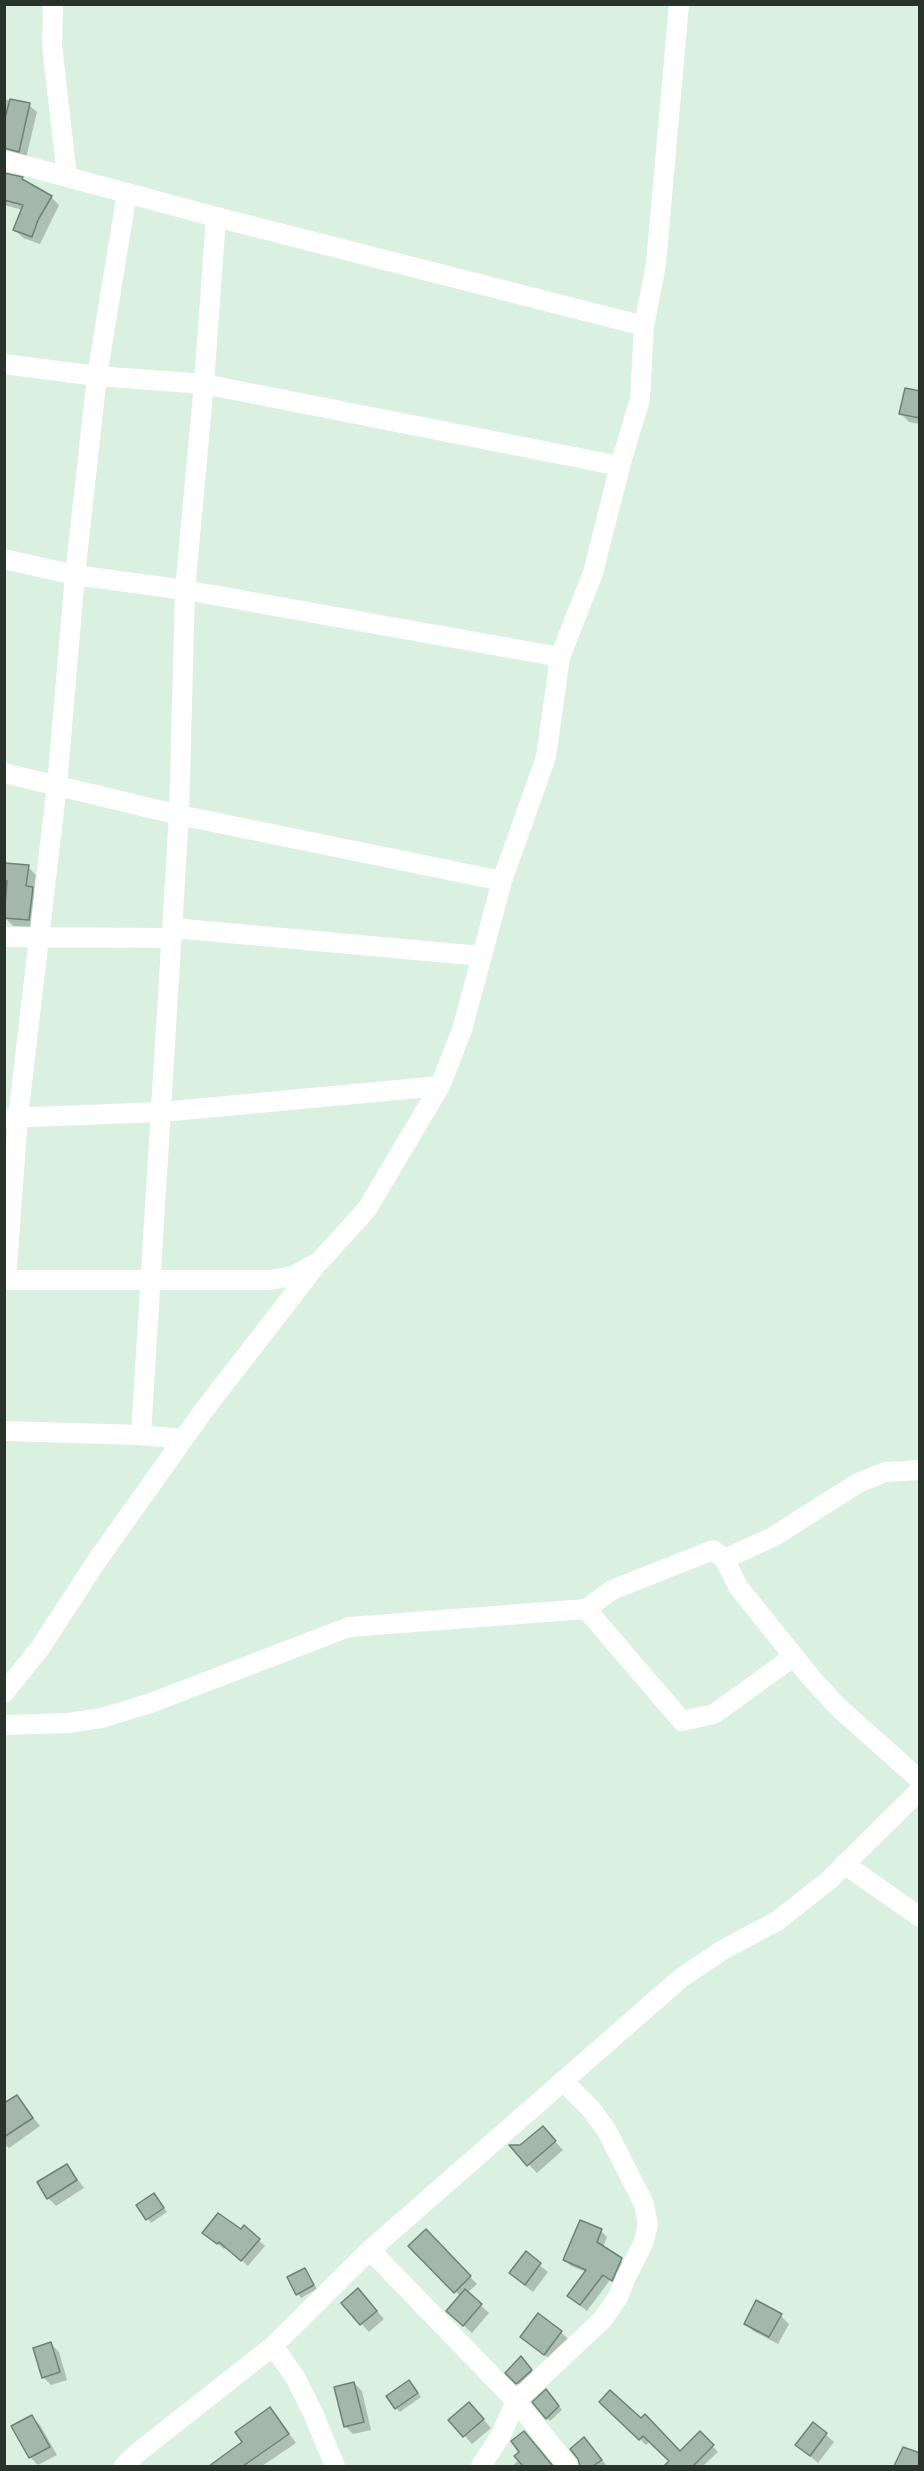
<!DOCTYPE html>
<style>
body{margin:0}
#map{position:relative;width:924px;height:2471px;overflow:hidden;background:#daf0e1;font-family:"Exo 2",sans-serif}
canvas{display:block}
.frame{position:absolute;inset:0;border:6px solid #2a322c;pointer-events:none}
</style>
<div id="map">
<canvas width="924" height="2471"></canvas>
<div class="frame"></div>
</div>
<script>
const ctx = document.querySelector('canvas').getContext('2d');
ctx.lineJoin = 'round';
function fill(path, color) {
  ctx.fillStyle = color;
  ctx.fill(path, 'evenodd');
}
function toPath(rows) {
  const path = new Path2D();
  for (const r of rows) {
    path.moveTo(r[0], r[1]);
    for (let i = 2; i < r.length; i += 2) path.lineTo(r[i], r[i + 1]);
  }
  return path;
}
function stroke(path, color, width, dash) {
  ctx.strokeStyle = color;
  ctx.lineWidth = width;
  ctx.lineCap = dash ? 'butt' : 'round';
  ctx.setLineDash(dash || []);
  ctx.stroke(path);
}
const shadow = toPath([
 [4,99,29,105,37,112,26,158,4,159],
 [4,174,22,179,51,197,59,205,40,244,23,238,15,230,23,210,4,205],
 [920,393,920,424,909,422,901,414],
 [4,864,28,867,36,875,34,890,40,896,37,927,13,926,5,918,8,887,4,887],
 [17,2097,40,2126,9,2148,4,2144,4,2105],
 [550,2136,563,2150,537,2173,516,2151],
 [67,2165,84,2188,56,2206,48,2198],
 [154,2195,167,2212,151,2223,138,2206],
 [244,2227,265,2246,248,2266,226,2246,224,2249,204,2233,241,2231],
 [426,2231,477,2284,467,2293,489,2313,472,2333,456,2319,461,2297,411,2246],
 [601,2231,607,2237,603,2247,627,2266,618,2286,610,2280,587,2311,575,2302,586,2272,571,2266,565,2260],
 [526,2254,548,2272,533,2292,519,2281],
 [305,2270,317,2289,301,2298,298,2294],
 [366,2298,384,2319,369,2332,345,2306],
 [781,2316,789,2324,778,2344,753,2331,745,2323],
 [561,2332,569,2340,553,2362,522,2337],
 [51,2344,59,2352,67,2380,51,2385,43,2377],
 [524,2362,534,2374,521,2387,507,2373],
 [354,2383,362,2391,371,2430,353,2434,345,2426],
 [413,2386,421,2397,400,2412,396,2408],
 [550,2394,562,2410,550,2421,547,2418],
 [601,2402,641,2421,680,2453,700,2433,718,2452,703,2466,667,2466,672,2462,650,2441,646,2445],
 [270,2409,296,2443,262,2466,211,2466,244,2443],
 [477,2412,491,2428,472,2444,451,2420],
 [32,2417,40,2425,57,2455,38,2465,30,2457],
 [814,2424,834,2442,818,2463,797,2445],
 [524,2433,531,2440,553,2466,512,2466,519,2460],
 [592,2447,607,2466,583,2466,572,2449]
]);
const building = toPath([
 [10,99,30,103,19,152,4,148,4,122,10,99],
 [4,173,23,177,22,179,52,196,38,220,32,237,13,230,23,205,4,200,4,173],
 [905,388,920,391,920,418,899,414,905,388],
 [4,863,29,865,26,886,33,887,29,920,4,918,7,881,4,880,4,863],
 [17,2095,33,2118,4,2137,4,2103,17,2095],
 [543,2126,556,2141,527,2166,509,2145,520,2145,543,2126],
 [67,2164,77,2180,47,2199,37,2182,67,2164],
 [154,2193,164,2208,146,2220,136,2205,154,2193],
 [218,2213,241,2229,244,2225,260,2239,241,2261,219,2242,217,2244,202,2233,218,2213],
 [580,2220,602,2229,597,2242,622,2258,612,2281,603,2275,580,2305,567,2296,586,2270,563,2260,580,2220],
 [426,2229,471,2276,454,2293,408,2246,426,2229],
 [526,2251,541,2263,525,2285,509,2273,526,2251],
 [305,2268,314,2285,296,2295,287,2277,305,2268],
 [358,2288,377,2311,360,2325,341,2303,358,2288],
 [465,2289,482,2304,463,2326,446,2311,465,2289],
 [756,2300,782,2314,769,2337,744,2324,756,2300],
 [538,2313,562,2331,544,2355,520,2337,538,2313],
 [51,2342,60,2372,42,2378,33,2348,51,2342],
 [521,2356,532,2370,516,2384,505,2373,521,2356],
 [409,2380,418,2393,395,2409,386,2396,409,2380],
 [354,2382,364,2422,344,2427,334,2387,354,2382],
 [546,2389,559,2406,546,2419,532,2402,546,2389],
 [610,2390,641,2418,645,2414,680,2451,700,2431,714,2445,693,2466,664,2466,669,2461,643,2436,639,2440,599,2402,610,2390],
 [469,2402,484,2419,463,2437,448,2420,469,2402],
 [270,2407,289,2434,243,2466,209,2466,242,2442,235,2432,270,2407],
 [32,2415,50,2447,29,2458,11,2426,32,2415],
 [813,2422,827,2433,810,2456,795,2445,813,2422],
 [524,2431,553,2466,523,2466,514,2456,519,2452,511,2441,524,2431],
 [584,2437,602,2460,593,2466,580,2466,578,2459,570,2449,584,2437],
 [903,2447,920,2453,920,2466,894,2466,903,2447]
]);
const minor = toPath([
 [53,4,52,45,67,177],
 [4,160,216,217,644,326],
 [4,364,97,376,204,384,620,466],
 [4,559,75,575,185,590,560,657],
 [4,773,179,815,502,881],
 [173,928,481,956],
 [4,937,172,938],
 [6,1118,162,1112,440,1086],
 [4,1280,270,1280,293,1276,320,1261,367,1209,440,1086,462,1030,502,881,546,757,560,657,593,573,620,466,640,399,644,326,656,264,679,4],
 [6,1280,18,1117,57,785,75,575,97,376,127,193],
 [4,1431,141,1435,183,1439],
 [141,1435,179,815,185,590,204,384,216,217],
 [724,1559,773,1537,858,1483,885,1472,920,1470],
 [586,1609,682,1721,714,1714,793,1657],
 [4,1693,40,1648,96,1562,204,1410,314,1268],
 [4,1725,68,1723,101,1718,148,1704,349,1627,586,1609,612,1590,713,1550,724,1559,739,1588,813,1680,839,1708,920,1780],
 [844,1864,920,1917],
 [370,2250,516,2401,568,2466],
 [273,2346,295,2377,313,2413,335,2466],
 [124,2466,136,2454,273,2346,370,2250,681,1978,721,1951,777,1921,828,1881,920,1790],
 [481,2466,501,2435,516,2401,603,2319,618,2297,626,2277,643,2244,648,2225,644,2204,607,2131,592,2110,563,2081]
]);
fill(shadow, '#0003');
fill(building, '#a3b8aa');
stroke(building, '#6e8375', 1.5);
stroke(minor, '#fff', 20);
</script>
